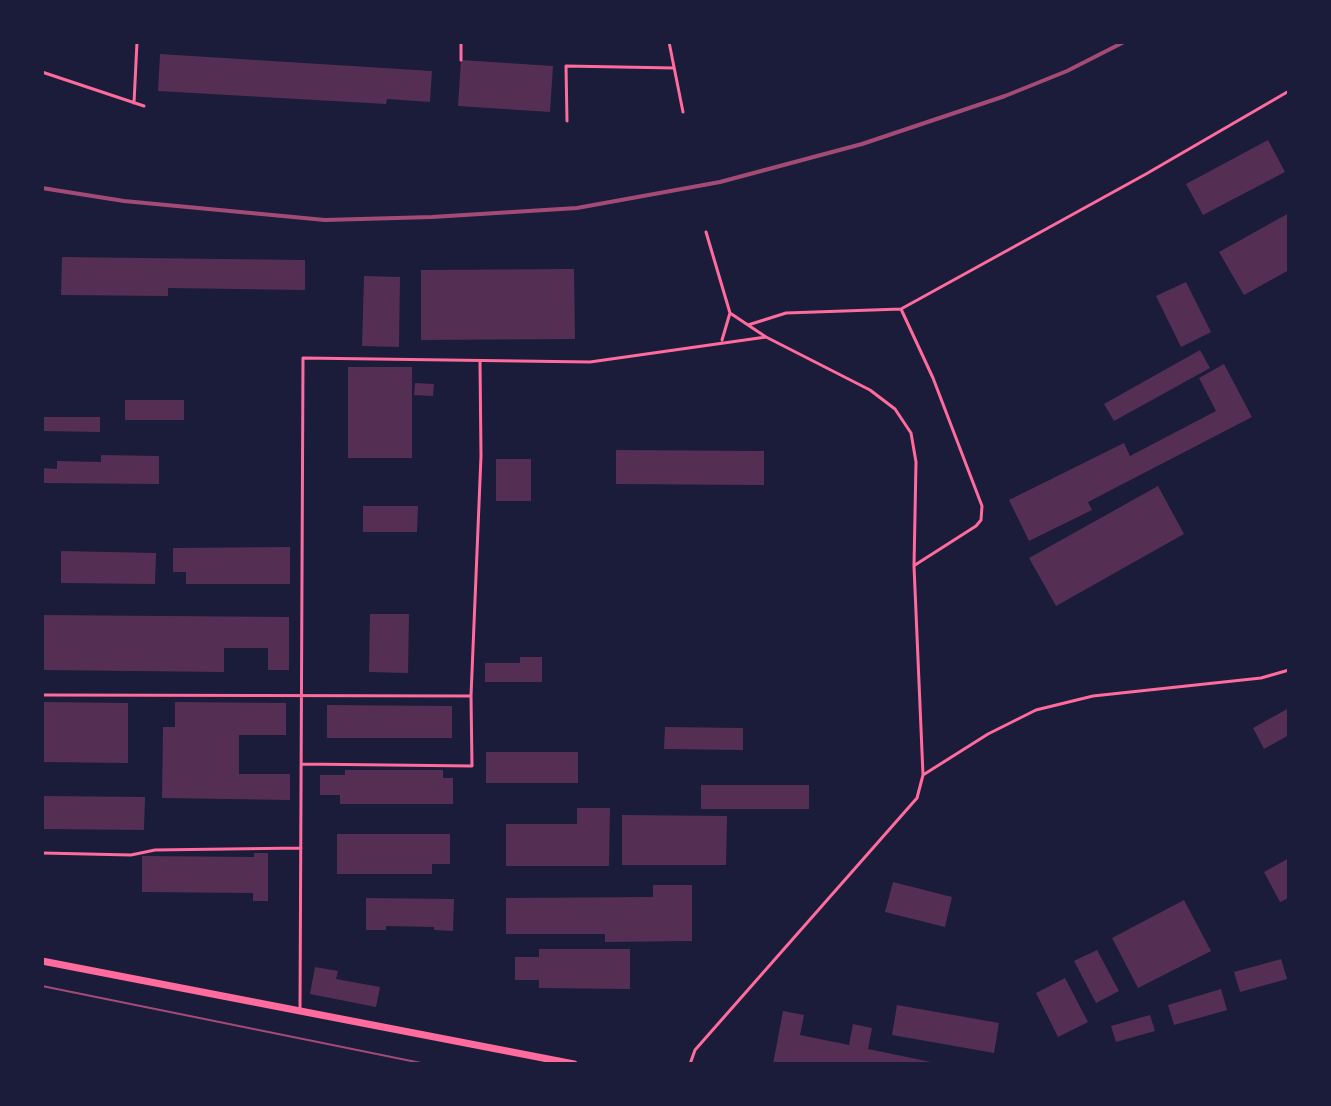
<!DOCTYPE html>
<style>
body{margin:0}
#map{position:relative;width:1331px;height:1106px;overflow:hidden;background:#1b1b3a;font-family:Commissioner,sans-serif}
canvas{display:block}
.frame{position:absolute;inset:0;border:44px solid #1b1b3a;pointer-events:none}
</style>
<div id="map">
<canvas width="1331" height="1106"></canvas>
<div class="frame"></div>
</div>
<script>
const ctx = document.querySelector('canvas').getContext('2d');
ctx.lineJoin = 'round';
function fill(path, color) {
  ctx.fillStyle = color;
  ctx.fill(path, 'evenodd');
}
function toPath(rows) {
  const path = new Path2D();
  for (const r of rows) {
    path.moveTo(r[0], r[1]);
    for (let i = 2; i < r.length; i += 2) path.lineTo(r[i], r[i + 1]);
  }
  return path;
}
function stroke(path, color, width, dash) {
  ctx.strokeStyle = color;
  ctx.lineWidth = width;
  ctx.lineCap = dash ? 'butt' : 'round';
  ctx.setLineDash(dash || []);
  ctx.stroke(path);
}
const building = toPath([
 [160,54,432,71,430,102,387,99,386,104,158,91],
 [461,60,553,66,550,112,458,106],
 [1268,140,1285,172,1203,215,1186,184],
 [1289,213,1289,270,1244,295,1219,252],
 [62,257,305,260,305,290,168,288,168,296,61,295],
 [574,269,575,339,421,340,421,270],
 [364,276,400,277,399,347,362,346],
 [1186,282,1211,332,1181,347,1156,296],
 [1200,350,1210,368,1114,421,1104,404],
 [1224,364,1252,417,1088,502,1092,510,1029,541,1009,500,1124,443,1130,456,1216,411,1199,378],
 [348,367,412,367,412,458,348,458],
 [415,383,434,384,433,396,414,395],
 [125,400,184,400,184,420,125,420],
 [42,417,100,417,100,432,42,431],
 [616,450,764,451,764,485,616,484],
 [101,455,159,456,159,484,42,483,42,468,57,469,57,461,101,462],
 [496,459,531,459,531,501,496,501],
 [1158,486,1184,534,1056,606,1029,558],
 [363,506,418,506,417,532,363,532],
 [290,547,290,584,186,584,186,572,173,572,173,548],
 [61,551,156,553,155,584,61,583],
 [370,614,409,614,408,673,369,672],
 [42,615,289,617,289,670,268,670,268,648,224,648,224,672,42,670],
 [520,657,542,657,542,682,485,682,485,663,520,663],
 [42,702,128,703,128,763,42,762],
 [175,702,286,703,286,735,239,735,239,774,290,774,290,800,162,798,163,727,175,727],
 [327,705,452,706,452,738,327,738],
 [1289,708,1289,735,1264,749,1253,728],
 [665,727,743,728,743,750,664,749],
 [486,752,578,752,578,783,486,783],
 [345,770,443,770,443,778,453,778,453,804,340,804,340,795,320,795,320,775,345,775],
 [701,785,809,785,809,809,701,809],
 [42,796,145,797,144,830,42,829],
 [577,808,610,808,609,866,506,866,506,824,577,824],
 [622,815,727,816,726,865,622,865],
 [337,834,450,834,450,864,432,864,432,874,337,874],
 [254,853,268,853,268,901,253,901,253,893,142,892,142,856,254,857],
 [1289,858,1289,898,1280,902,1264,872],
 [893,882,952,897,945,927,885,912],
 [653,885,692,885,692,941,605,942,605,934,506,934,506,898,653,897],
 [366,898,454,899,453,931,434,930,434,927,386,926,386,930,366,930],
 [1184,900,1211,951,1138,988,1112,938],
 [539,949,630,949,630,989,539,988,539,980,515,980,515,957,539,957],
 [1097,950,1119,991,1096,1003,1074,961],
 [1281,959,1287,979,1240,992,1234,972],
 [315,967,338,971,336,979,380,987,376,1007,310,994],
 [1065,978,1088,1022,1058,1037,1036,993],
 [1221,989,1227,1010,1174,1025,1168,1005],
 [897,1005,999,1023,994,1053,892,1035],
 [783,1011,804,1015,800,1035,849,1045,853,1024,872,1028,868,1049,936,1063,936,1064,773,1064],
 [1150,1015,1155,1031,1116,1042,1111,1026]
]);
const service = toPath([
 [669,42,683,112],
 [461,60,461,42],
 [42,72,144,106],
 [134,103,137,42],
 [567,121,566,66,674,68],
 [706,232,730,313,766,337],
 [901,309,933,378,982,506,981,520,976,526,915,565],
 [748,325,786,313,901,309,1146,174,1289,91],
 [722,340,730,313],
 [42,695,471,696,481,456,480,361],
 [302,764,472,766,471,696],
 [923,775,988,734,1036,710,1093,696,1261,678,1289,670],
 [42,853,131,855,155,850,301,848],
 [300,1010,303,358,590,362,766,337,870,390,895,409,911,433,916,462,914,566,923,775,917,798,695,1050,690,1064]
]);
const tertiary = toPath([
 [42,961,574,1064]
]);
const tram = toPath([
 [42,986,426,1064]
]);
const rail = toPath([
 [42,188,124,201,325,220,432,217,577,208,720,182,862,144,1005,96,1067,71,1124,42]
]);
fill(building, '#542f53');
stroke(service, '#ff6b9d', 3);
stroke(tertiary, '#ff6b9d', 7);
stroke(tram, '#a44b75', 2);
stroke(rail, '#a44b75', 4);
</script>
